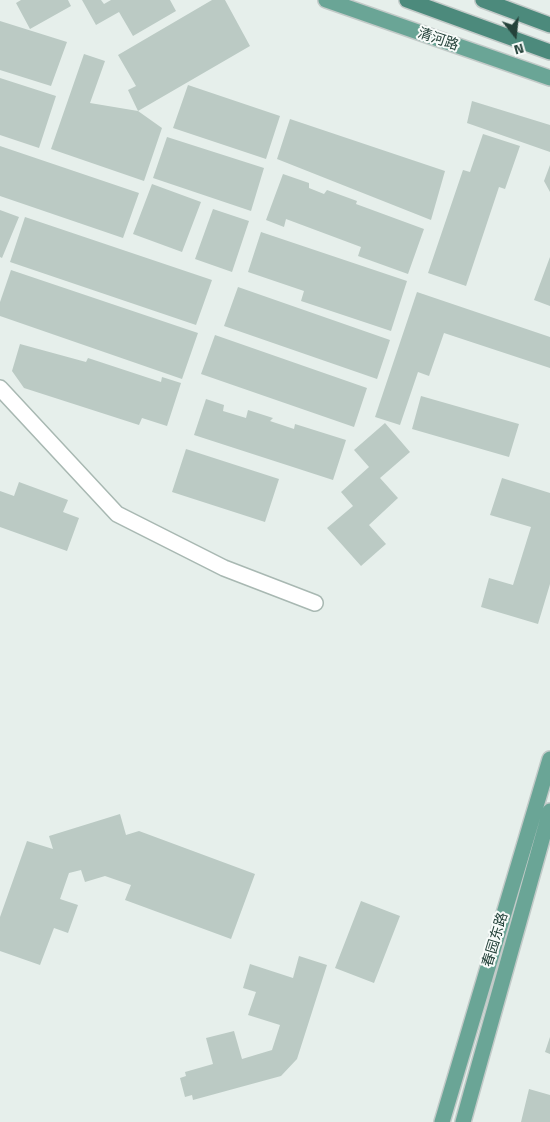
<!DOCTYPE html>
<meta charset="utf-8">
<style>
body{margin:0}
#map{position:relative;width:550px;height:1122px;overflow:hidden;background:#e6efeb;font-family:"Titillium Web",sans-serif}
canvas{display:block}
.north{position:absolute;left:490px;top:10px;width:50px;height:50px;-webkit-text-stroke:4px #f7fbf9;paint-order:stroke;rotate:164deg;font-size:14px;font-weight:700;line-height:20px;text-align:center;color:#24423a}
.north::after{content:'';display:block;margin:auto;width:18px;height:22px;background:#24423a;clip-path:polygon(50% 0,100% 100%,50% 72%,0 100%)}
</style>
<div id="map">
<canvas width="550" height="1122"></canvas>
<div class="north">N</div>
</div>
<script>
const ctx = document.querySelector('canvas').getContext('2d');
ctx.lineJoin = 'round';
function fill(path, color) {
  ctx.fillStyle = color;
  ctx.fill(path, 'evenodd');
}
function toPath(rows) {
  const path = new Path2D();
  for (const r of rows) {
    path.moveTo(r[0], r[1]);
    for (let i = 2; i < r.length; i += 2) path.lineTo(r[i], r[i + 1]);
  }
  return path;
}
function stroke(path, color, width, dash) {
  ctx.strokeStyle = color;
  ctx.lineWidth = width;
  ctx.lineCap = dash ? 'butt' : 'round';
  ctx.setLineDash(dash || []);
  ctx.stroke(path);
}
function write(font, color, halo, rows, align = 'center') {
  ctx.font = font + ' "Titillium Web","Noto Sans SC",sans-serif';
  ctx.lineWidth = 4;
  ctx.setLineDash([]);
  ctx.textBaseline = 'middle';
  ctx.strokeStyle = halo;
  ctx.fillStyle = color;
  for (const [text, x, y, turn = 0] of rows) {
    ctx.save();
    ctx.translate(x, y);
    ctx.rotate((+turn || 0) * Math.PI / 180);
    ctx.textAlign = isNaN(turn) ? turn : align;
    if (halo) ctx.strokeText(text, 0, 0);
    ctx.fillText(text, 0, 0);
    ctx.restore();
  }
}
const building = toPath([
 [21,0,68,0,71,6,30,29,16,3],
 [82,0,101,0,104,4,111,0,170,0,176,11,133,36,119,12,96,25],
 [212,0,225,0,250,46,138,111,128,90,136,86,118,55],
 [0,21,67,42,51,86,0,70],
 [84,54,105,61,90,103,138,111,162,128,144,181,51,149],
 [0,78,56,96,39,148,0,135],
 [188,85,280,116,266,159,173,128],
 [472,101,550,125,550,152,467,123],
 [290,119,445,171,431,220,277,159],
 [483,134,520,146,505,189,499,187,466,286,428,273,463,170,470,172],
 [167,137,264,168,251,211,153,178],
 [0,146,139,193,123,238,0,196],
 [550,165,550,192,544,181],
 [283,174,309,183,309,188,324,194,327,190,357,201,356,204,424,229,408,274,358,256,361,247,286,219,284,227,266,220],
 [152,184,201,202,182,252,133,234],
 [213,209,249,221,232,272,195,259],
 [0,210,19,217,2,258,0,257],
 [25,217,212,280,196,325,10,262],
 [261,232,407,281,391,331,301,301,304,291,248,272],
 [550,257,550,306,534,300],
 [11,270,198,333,182,379,0,316,0,302],
 [238,287,390,340,377,379,224,326],
 [417,292,550,337,550,368,444,333,429,376,418,372,400,425,375,417],
 [215,335,367,388,354,427,201,374],
 [20,344,86,362,88,358,161,382,162,377,181,383,167,426,142,418,139,425,24,388,12,371],
 [421,396,519,424,509,457,412,429],
 [206,399,224,405,223,411,246,418,248,410,273,418,270,421,294,429,295,424,346,440,333,480,194,435],
 [385,423,410,452,380,478,398,498,369,525,386,544,361,566,327,528,353,506,341,492,369,467,354,450],
 [186,449,279,479,265,522,172,492],
 [502,478,550,493,550,584,538,624,481,607,489,578,513,585,531,527,490,515],
 [19,482,68,500,63,512,79,518,67,551,0,527,0,491,14,496],
 [120,814,126,835,139,831,255,874,231,939,125,900,131,885,105,876,85,882,81,870,69,873,60,899,78,905,68,933,54,928,40,965,0,951,0,917,27,841,53,849,49,836],
 [361,901,400,916,374,983,335,968],
 [299,956,327,965,297,1059,281,1076,193,1100,192,1095,185,1097,180,1078,186,1076,185,1072,213,1064,206,1038,234,1031,242,1059,272,1050,280,1025,248,1015,256,992,243,988,250,964,293,978],
 [550,1037,550,1054,545,1052],
 [529,1089,550,1095,550,1122,521,1122]
]);
const minor = toPath([
 [0,388,117,514,224,568,315,603]
]);
const primary = toPath([
 [326,0,550,78],
 [442,1122,550,759],
 [463,1122,550,811]
]);
const trunk = toPath([
 [407,0,550,52],
 [483,0,550,25]
]);
const streetNames = [
 ["清河路",438,40,19],
 ["春园东路",496,940,-73]
];
fill(building, '#bbcac4');
stroke(minor, '#a8b8b2', 18);
stroke(primary, '#c2cac8', 18);
stroke(trunk, '#c2cac8', 18);
stroke(minor, '#fff', 15);
stroke(primary, '#6aa596', 15);
stroke(trunk, '#4c8a7c', 15);
write('14px', '#24423a', '#f7fbf9', streetNames);
</script>
